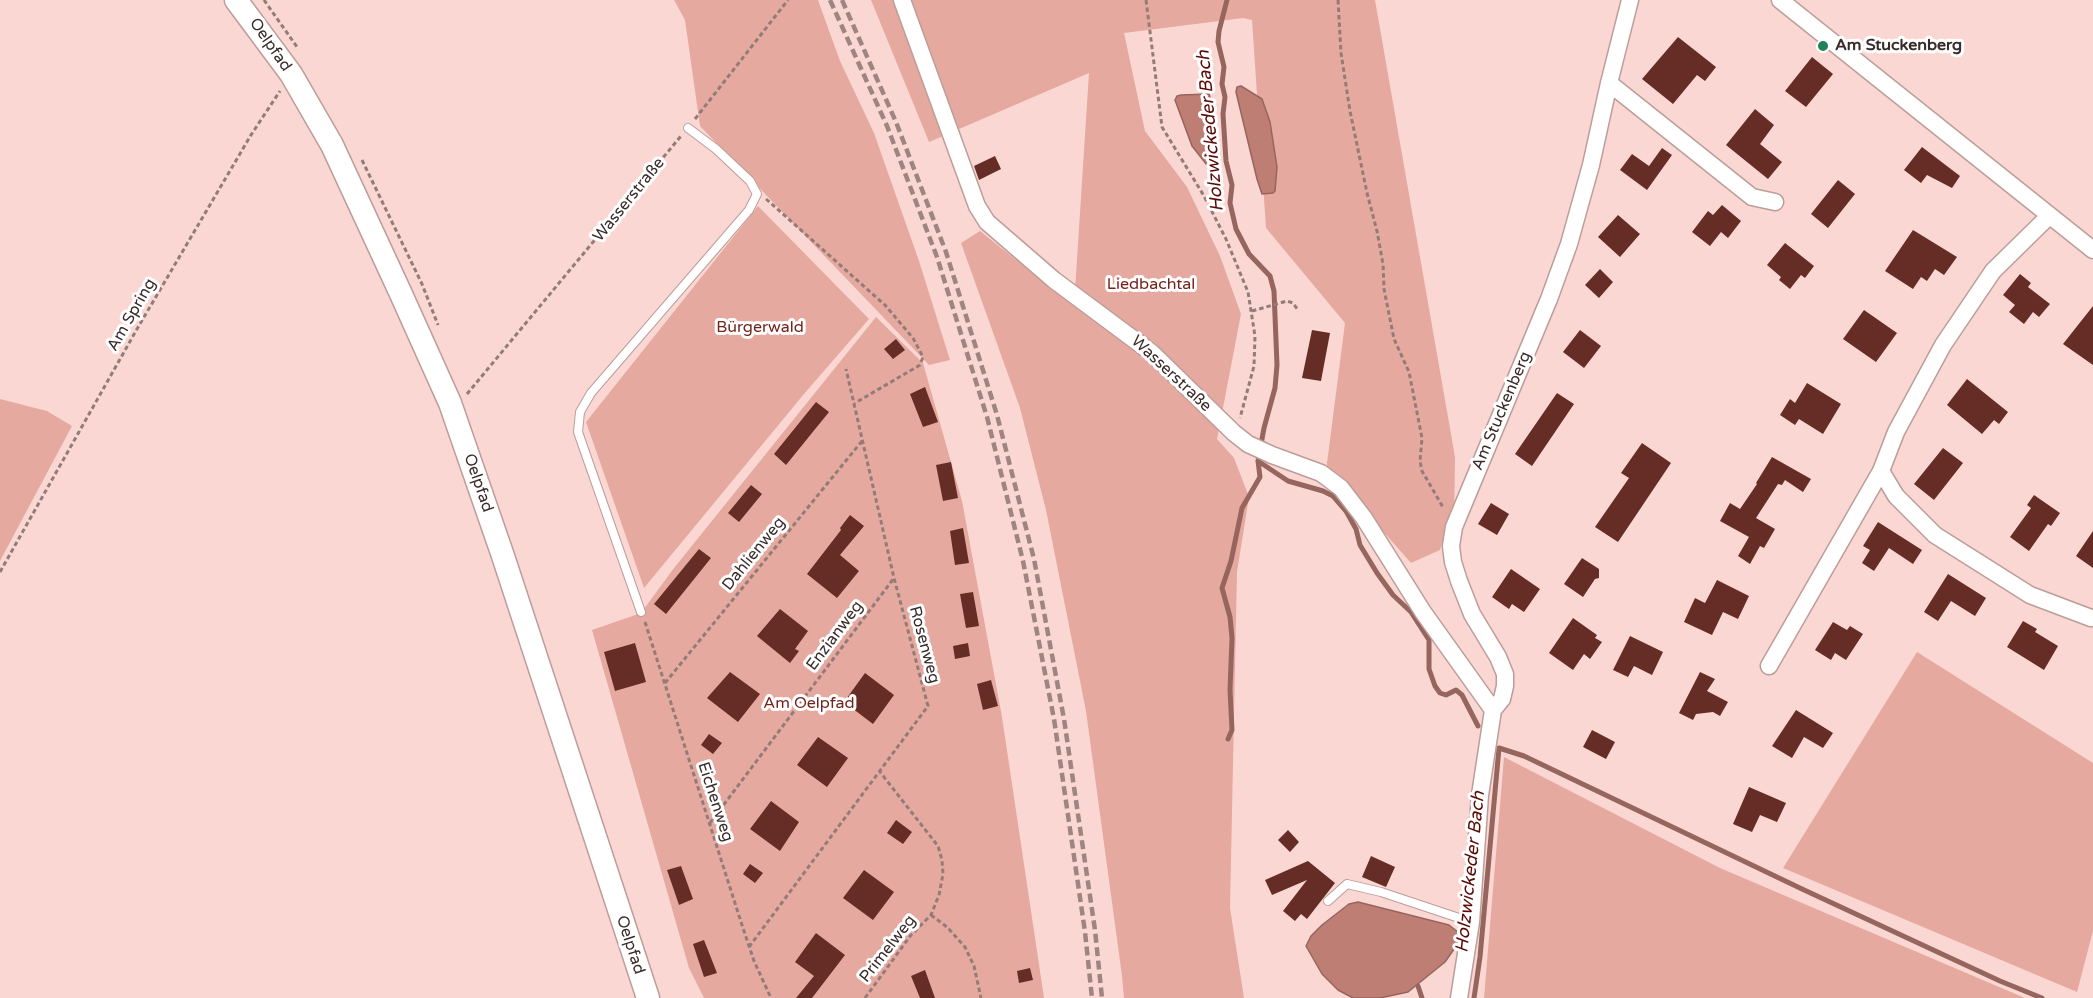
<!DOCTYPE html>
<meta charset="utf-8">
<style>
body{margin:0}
canvas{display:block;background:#fad7d2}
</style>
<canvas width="2093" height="998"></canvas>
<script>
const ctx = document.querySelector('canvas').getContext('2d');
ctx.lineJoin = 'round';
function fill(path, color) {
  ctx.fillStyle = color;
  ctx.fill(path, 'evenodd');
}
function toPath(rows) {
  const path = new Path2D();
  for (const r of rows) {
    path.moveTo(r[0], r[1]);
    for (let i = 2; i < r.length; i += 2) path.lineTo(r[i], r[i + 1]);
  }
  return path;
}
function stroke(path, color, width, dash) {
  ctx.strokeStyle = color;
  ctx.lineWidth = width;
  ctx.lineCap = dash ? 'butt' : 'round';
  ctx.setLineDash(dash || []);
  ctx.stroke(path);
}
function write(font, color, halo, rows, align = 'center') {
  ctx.font = font + ' "Varela Round",sans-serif';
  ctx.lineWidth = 6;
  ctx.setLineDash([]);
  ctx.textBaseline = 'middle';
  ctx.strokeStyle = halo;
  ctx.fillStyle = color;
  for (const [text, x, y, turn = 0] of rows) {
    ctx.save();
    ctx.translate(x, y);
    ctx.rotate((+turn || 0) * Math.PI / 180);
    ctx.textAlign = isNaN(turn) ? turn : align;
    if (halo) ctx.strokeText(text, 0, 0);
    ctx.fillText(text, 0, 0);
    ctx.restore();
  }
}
const green = toPath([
 [674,0,818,0,840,61,874,133,919,261,950,360,929,365,700,126,685,20],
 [871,0,1375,0,1455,457,1454,527,1446,529,1440,550,1411,563,1359,504,1326,471,1345,323,1266,228,1252,20,1243,18,1124,33,1145,131,1187,187,1220,256,1241,314,1217,439,1234,458,1249,497,1237,572,1230,908,1244,998,1124,998,1122,976,1086,711,1046,510,1020,408,961,243,980,231,1074,306,1089,73,929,142],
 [758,206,869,319,804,394,644,588,586,422],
 [876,317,923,363,962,501,1002,717,1044,998,704,998,689,968,592,630,641,613,674,568],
 [0,399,47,411,72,426,0,561],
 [1917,652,2093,763,2093,931,2077,992,1783,868],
 [1504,757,1720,868,2025,998,1484,998]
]);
const water = toPath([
 [1241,86,1262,99,1270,122,1277,167,1275,191,1273,193,1262,194,1257,179,1236,92,1237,87,1241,86],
 [1209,94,1210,97,1208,103,1212,165,1207,165,1192,146,1175,100,1177,96,1181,95,1209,94],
 [1358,902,1449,925,1458,932,1459,942,1445,962,1408,992,1380,998,1353,998,1338,990,1322,974,1306,946,1311,936,1322,925,1349,904,1358,902]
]);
const stream = toPath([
 [1227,0,1219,31,1218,42,1224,67,1222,84,1225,97,1223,114,1226,161,1232,185,1230,203,1236,229,1249,254,1270,276,1274,291,1277,365,1275,388,1264,428,1258,461,1260,477,1242,508,1231,561,1222,588,1230,617,1232,638,1230,690,1232,730,1228,739],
 [1258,461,1288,481,1323,491,1333,496,1346,511,1356,529,1360,545,1377,573,1393,595,1411,612,1429,640,1429,669,1435,686,1440,693,1446,695,1456,690,1462,695,1478,726],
 [1418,986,1422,998],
 [1474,998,1480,957,1499,748,1524,756,1802,889,2000,981,2042,998]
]);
const building = toPath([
 [1678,37,1716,67,1705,81,1697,75,1673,104,1642,79],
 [1812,57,1833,74,1806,107,1785,91],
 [1755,109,1774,125,1760,144,1782,162,1768,179,1726,145],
 [1922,147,1960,176,1952,188,1927,175,1921,183,1904,170],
 [1662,148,1672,155,1647,190,1620,170,1632,154,1649,166],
 [995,156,1001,169,979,180,974,166],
 [1838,180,1855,194,1828,228,1811,214],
 [1722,205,1741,221,1728,238,1721,232,1710,246,1692,232,1708,211,1713,215],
 [1618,215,1640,234,1620,257,1598,237],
 [1913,230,1957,257,1944,275,1935,269,1927,281,1921,277,1913,289,1885,271],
 [1785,243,1814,266,1805,278,1801,275,1790,289,1779,280,1781,277,1767,265],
 [1600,269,1613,282,1599,298,1585,285],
 [2020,274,2031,283,2028,287,2050,304,2039,317,2033,312,2024,324,2009,312,2015,305,2003,295],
 [2093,306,2093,365,2063,344],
 [1864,310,1897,333,1876,362,1843,339],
 [1312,330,1330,333,1321,381,1302,378],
 [1580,330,1601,346,1584,368,1563,352],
 [896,339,905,350,893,359,884,349],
 [1967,379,2008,412,1999,424,1994,420,1982,434,1947,405],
 [1807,383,1841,404,1823,434,1799,419,1795,425,1780,415,1790,399,1795,403],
 [925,387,938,422,923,427,910,394],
 [1557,393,1574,404,1532,466,1515,454],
 [816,402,829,412,786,465,774,454],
 [1642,443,1671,463,1618,542,1595,527,1629,478,1621,473],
 [1943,448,1963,463,1934,500,1914,484],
 [1772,457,1811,479,1803,492,1785,480,1782,485,1778,484,1756,518,1775,529,1764,548,1760,546,1750,564,1738,556,1749,537,1720,521,1730,503,1740,509,1757,484,1756,483],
 [951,462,958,498,943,501,936,465],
 [751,485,762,494,739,522,728,513],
 [2034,495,2060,513,2051,526,2048,524,2029,551,2010,537,2031,508,2027,505],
 [1491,503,1509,514,1497,535,1478,524],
 [850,515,864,526,840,555,859,571,837,598,807,574,841,530,840,528],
 [1878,522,1922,550,1913,564,1889,548,1874,571,1862,563,1870,550,1863,546],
 [963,528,969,563,955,565,950,531],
 [2093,531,2093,568,2076,556],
 [699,549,711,558,666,614,654,604],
 [1582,558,1599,569,1599,578,1595,579,1583,597,1564,584],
 [1511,569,1540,589,1524,612,1512,604,1509,609,1492,597],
 [1948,574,1986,598,1975,616,1951,601,1938,621,1924,612],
 [1717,580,1749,596,1738,619,1723,612,1712,635,1684,622,1695,598,1705,603],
 [973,592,979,626,966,628,960,594],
 [780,609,808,631,795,649,799,651,790,663,757,636],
 [1573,618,1597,635,1595,638,1602,642,1590,659,1584,654,1573,670,1549,653],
 [2023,621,2037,629,2035,632,2058,646,2044,670,2007,647],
 [1833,622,1847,630,1850,626,1863,634,1846,660,1835,653,1831,660,1815,650],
 [1630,636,1663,652,1652,675,1634,666,1628,677,1613,670],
 [635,643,646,682,615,691,604,652],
 [968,643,970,656,955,659,953,646],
 [730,672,760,694,738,722,707,698],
 [1700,672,1715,679,1707,691,1728,702,1720,716,1713,712,1696,714,1693,720,1679,713],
 [865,673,894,695,873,724,844,702],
 [991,680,998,706,983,710,977,684],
 [1796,710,1833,733,1823,748,1804,737,1792,758,1772,746],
 [1592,730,1615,742,1606,759,1583,747],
 [709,734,722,743,713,754,701,745],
 [818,737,848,758,827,787,797,765],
 [1749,787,1786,803,1777,822,1760,815,1752,832,1733,824],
 [771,801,799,822,780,851,750,829],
 [896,820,912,832,903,844,887,833],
 [1288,830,1299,842,1290,852,1278,840],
 [1371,856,1395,867,1386,887,1362,877],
 [1308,861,1335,883,1307,919,1301,914,1295,921,1283,911,1307,880,1272,895,1265,880],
 [750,864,763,873,755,883,743,874],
 [681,866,693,899,679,905,667,870],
 [864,870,894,892,873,920,843,898],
 [816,933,845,955,812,998,796,998,814,976,795,962],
 [704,940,717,973,704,977,693,944],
 [1030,968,1033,980,1019,983,1017,971],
 [925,970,935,998,920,998,911,976]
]);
const path = toPath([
 [264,0,297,47],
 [1146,0,1162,127,1204,196,1226,239,1248,292,1255,336,1254,366,1240,418],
 [1338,0,1341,53,1350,111,1367,193,1377,231,1383,264,1384,289,1394,339,1409,372,1422,438,1420,461,1422,471,1444,509],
 [695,119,788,0],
 [362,160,422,284,438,325],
 [766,199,885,305,913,338,923,357,920,365,855,403],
 [1252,311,1287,301,1293,303,1298,310],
 [467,394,681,136],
 [0,572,137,329,251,135,280,91],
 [645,622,742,925,754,961,771,998],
 [665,683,862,441],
 [710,823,894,578],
 [931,915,947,927,965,947,974,966,981,998],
 [749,947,928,706,894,578,846,369],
 [865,998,911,935,931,915,939,895,943,874,942,860,938,846,880,772]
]);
const lane = toPath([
 [641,612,578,432,580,412,591,393,749,210,757,194,750,181,716,149,688,128],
 [1328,901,1347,884,1381,892,1471,922]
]);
const street = toPath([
 [902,0,977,206,987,222,1054,280,1152,353,1234,433,1248,444,1272,455,1321,473,1341,488,1364,518,1423,612,1493,710],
 [1780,0,2093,250],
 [1609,83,1752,197,1775,202],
 [2049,216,1993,271,1943,345,1896,432,1881,471,1896,496,1935,535,2030,595,2091,618],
 [1769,666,1881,471],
 [1459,998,1471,922,1480,795,1493,710,1502,699,1505,686,1505,674,1498,657,1472,614,1459,581,1453,562,1451,546,1454,527,1549,299,1569,244,1591,165,1609,83,1630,0]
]);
const secondary = toPath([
 [236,0,291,74,332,145,401,294,450,403,503,556,648,998]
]);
const rail = toPath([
 [830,0,887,126,937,257,987,417,1023,561,1054,719,1085,932,1092,998],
 [842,0,896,122,946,252,997,415,1034,559,1064,719,1095,930,1102,998]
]);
const markers = [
 [1823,46,6,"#218158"]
];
const streetNames = [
 ["Oelpfad",270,45,55],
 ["Wasserstraße",629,200,-51],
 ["Am Spring",132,315,-60],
 ["Wasserstraße",1171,374,43],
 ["Am Stuckenberg",1502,411,-67],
 ["Oelpfad",478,483,71],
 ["Dahlienweg",754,554,-51],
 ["Enzianweg",835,636,-53],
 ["Rosenweg",924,645,75],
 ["Eichenweg",715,802,72],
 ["Oelpfad",630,945,72],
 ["Primelweg",888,949,-52]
];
const poiNames = [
 ["Am Stuckenberg",1835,46]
];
const parkNames = [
 ["Liedbachtal",1151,285],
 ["Bürgerwald",760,328],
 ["Am Oelpfad",809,704]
];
const waterNames = [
 ["Holzwickeder Bach",1211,131,-95],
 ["Holzwickeder Bach",1471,872,-84]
];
fill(green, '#e6a99f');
fill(water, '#bf7e74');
stroke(water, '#96655e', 1.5);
stroke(stream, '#96655e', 5);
fill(building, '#652d26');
stroke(lane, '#bd9d98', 10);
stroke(street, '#bd9d98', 19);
stroke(secondary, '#bd9d98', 25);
stroke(path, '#937c78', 3, [4.5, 3]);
stroke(lane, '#fff', 8);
stroke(street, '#fff', 16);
stroke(secondary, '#fff', 22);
stroke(rail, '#9e8582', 4.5, [9, 4.5]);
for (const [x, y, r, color] of markers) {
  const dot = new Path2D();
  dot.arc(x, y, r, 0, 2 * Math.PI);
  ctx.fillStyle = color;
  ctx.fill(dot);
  stroke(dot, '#fff', 2);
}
write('16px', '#382b29', '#fff', streetNames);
write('bold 16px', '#382b29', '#fff', poiNames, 'left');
write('16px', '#72231b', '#fff', parkNames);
write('italic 18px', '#5a0905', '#fff', waterNames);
</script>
